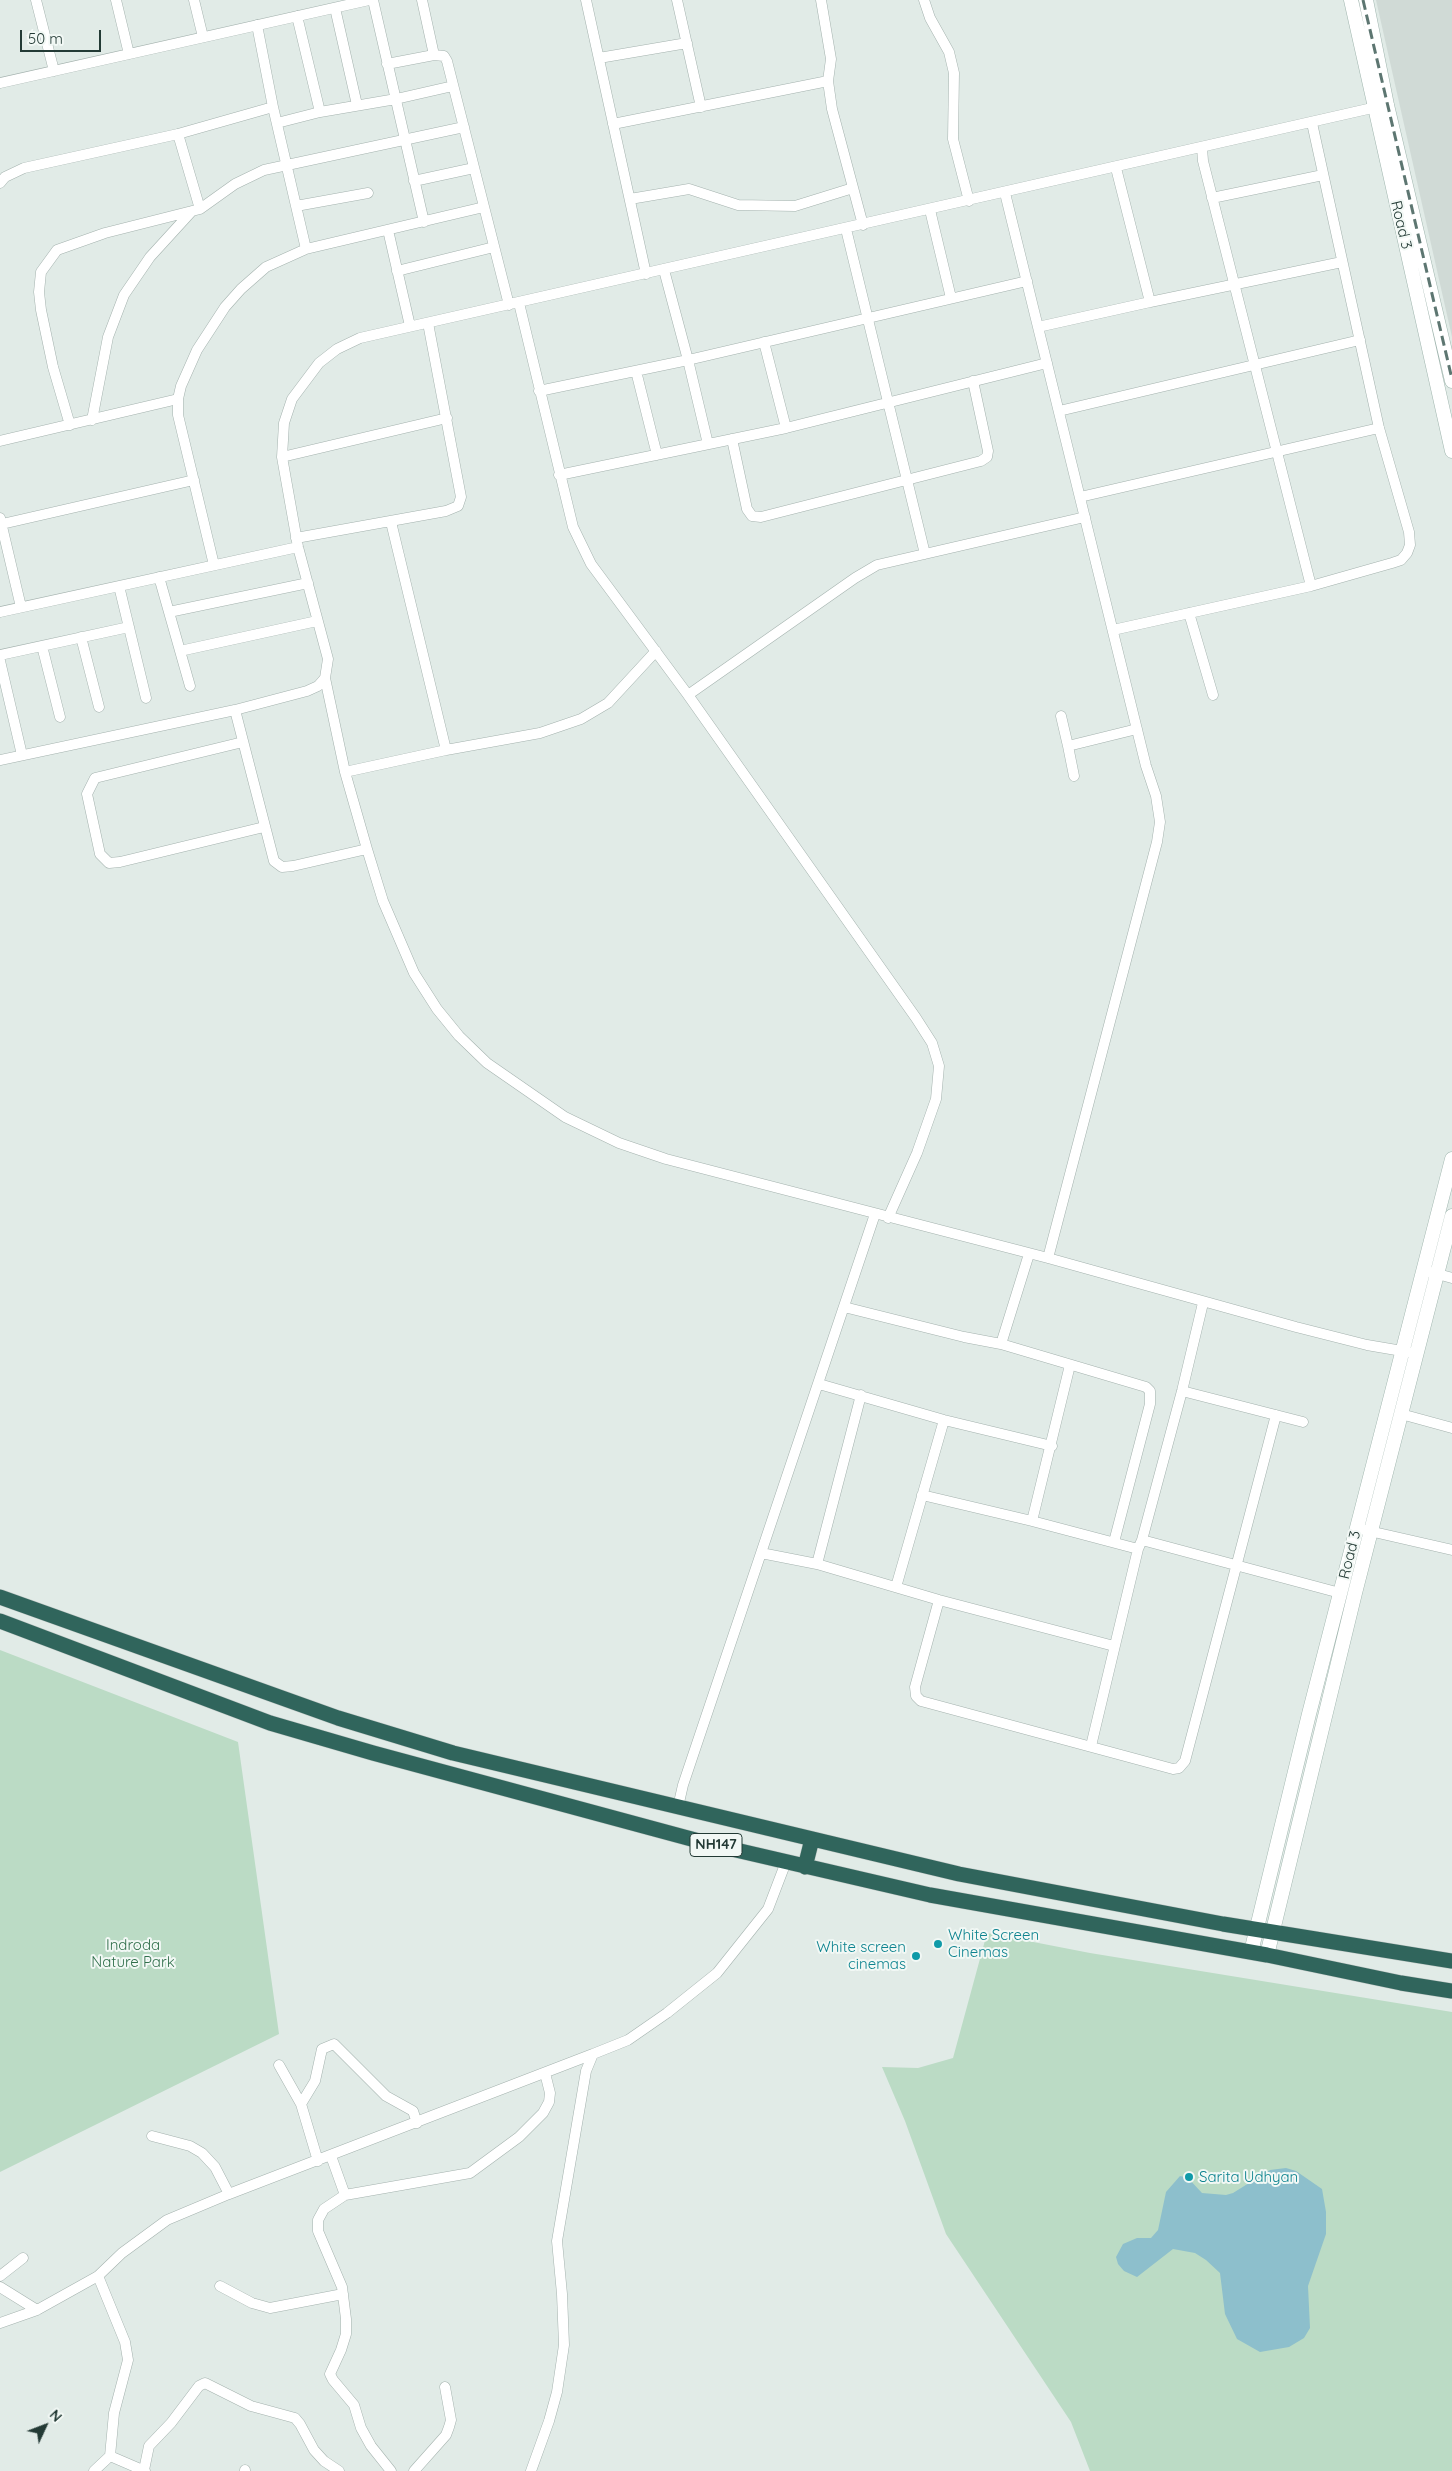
<!DOCTYPE html>
<style>
body{margin:0}
#map{position:relative;width:1452px;height:2471px;overflow:hidden;background:#e1ebe7;font-family:Quicksand,sans-serif}
canvas{display:block}
.north{position:absolute;left:20px;top:2401px;width:50px;height:50px;-webkit-text-stroke:4px #f2f8f5;paint-order:stroke;rotate:47deg;font-size:14px;font-weight:700;line-height:20px;text-align:center;color:#233a35}
.north::after{content:'';display:block;margin:auto;width:18px;height:22px;background:#233a35;clip-path:polygon(50% 0,100% 100%,50% 72%,0 100%)}
.scale{position:absolute;left:20px;top:30px;width:81px;height:22px;box-sizing:border-box;border:2px solid #233a35;border-top:0;padding-left:6px;font-size:15px;line-height:18px;white-space:nowrap;color:#233a35;-webkit-text-stroke:4px #f2f8f5;paint-order:stroke}
</style>
<div id="map">
<canvas width="1452" height="2471"></canvas>
<div class="north">N</div>
<div class="scale">50 m</div>
</div>
<script>
const ctx = document.querySelector('canvas').getContext('2d');
ctx.lineJoin = 'round';
function fill(path, color) {
  ctx.fillStyle = color;
  ctx.fill(path, 'evenodd');
}
function toPath(rows) {
  const path = new Path2D();
  for (const r of rows) {
    path.moveTo(r[0], r[1]);
    for (let i = 2; i < r.length; i += 2) path.lineTo(r[i], r[i + 1]);
  }
  return path;
}
function stroke(path, color, width, dash) {
  ctx.strokeStyle = color;
  ctx.lineWidth = width;
  ctx.lineCap = dash ? 'butt' : 'round';
  ctx.setLineDash(dash || []);
  ctx.stroke(path);
}
function write(font, color, halo, rows, align = 'center') {
  ctx.font = font + ' Quicksand,sans-serif';
  ctx.lineWidth = 4;
  ctx.setLineDash([]);
  ctx.textBaseline = 'middle';
  ctx.strokeStyle = halo;
  ctx.fillStyle = color;
  for (const [text, x, y, turn = 0] of rows) {
    ctx.save();
    ctx.translate(x, y);
    ctx.rotate((+turn || 0) * Math.PI / 180);
    ctx.textAlign = isNaN(turn) ? turn : align;
    if (halo) ctx.strokeText(text, 0, 0);
    ctx.fillText(text, 0, 0);
    ctx.restore();
  }
}
const built = toPath([
 [1376,0,1452,0,1452,337]
]);
const green = toPath([
 [0,1650,238,1742,279,2034,0,2172],
 [987,1933,1090,1953,1452,2012,1452,2471,1090,2471,1071,2422,946,2234,905,2121,882,2067,918,2068,953,2058]
]);
const water = toPath([
 [1286,2168,1296,2171,1322,2189,1326,2212,1326,2234,1308,2286,1310,2328,1304,2338,1289,2347,1260,2352,1237,2339,1225,2314,1220,2273,1206,2260,1195,2253,1173,2249,1137,2277,1124,2271,1118,2264,1116,2257,1123,2244,1137,2238,1151,2238,1158,2230,1166,2192,1180,2176,1188,2178,1202,2193,1226,2195,1233,2193,1270,2170]
]);
const street = toPath([
 [36,0,54,71],
 [116,0,129,54],
 [194,0,203,37],
 [373,0,424,222],
 [586,0,646,274],
 [677,0,701,107],
 [821,0,831,59,828,81,832,109,863,225],
 [924,0,930,18,949,52,954,73,953,139,969,201],
 [335,8,357,105],
 [297,16,320,112],
 [434,55,444,56,447,61,509,305],
 [599,58,687,43],
 [387,64,434,55,422,0],
 [0,83,369,0],
 [273,107,306,249],
 [277,123,320,112,396,99,453,86],
 [613,124,828,81],
 [1202,148,1203,161,1311,586],
 [1116,168,1150,302,1342,262],
 [414,181,474,168],
 [0,183,5,177,24,168,178,134,273,107,257,25],
 [1005,193,1146,766,1156,796,1160,822,1157,842,1048,1258],
 [1212,198,1323,175],
 [630,199,689,189,738,205,795,206,853,188],
 [296,206,368,193],
 [200,209,235,184,264,170,464,127],
 [930,210,951,298],
 [846,229,925,554],
 [388,230,410,326],
 [397,271,494,247],
 [519,303,573,527,591,564,688,695,916,1018,932,1043,939,1066,936,1099,917,1153,888,1218],
 [1038,327,1150,302],
 [764,342,786,428,1047,363],
 [636,371,657,455],
 [539,391,688,360,664,270],
 [1059,411,1360,340],
 [92,420,108,337,124,295,150,257,192,211],
 [70,425,53,367,41,310,39,292,41,272,57,250,105,233,200,209,178,134],
 [732,439,747,509,752,516,761,517,981,461,987,457,988,451,973,381],
 [0,441,178,399],
 [708,444,688,360,1027,281],
 [282,457,447,418],
 [559,475,786,428],
 [1080,497,1379,428],
 [0,518,21,607],
 [391,522,446,750],
 [2,524,194,480],
 [296,538,446,511,458,506,461,497,428,323],
 [214,565,178,415,178,399,181,386,197,350,225,307,241,289,266,267,306,249,484,207],
 [159,577,190,686],
 [119,586,146,698],
 [0,612,298,547],
 [169,612,308,583],
 [1189,613,1213,695],
 [1113,630,1311,586,1392,563,1401,560,1407,553,1410,545,1409,532,1379,428,1312,123],
 [81,637,99,707],
 [42,646,60,717],
 [180,651,317,621],
 [0,655,129,627],
 [0,661,22,755],
 [325,678,345,772,367,849,383,901,414,973,437,1009,459,1036,487,1063,565,1117,619,1143,666,1159,1048,1258,1296,1327,1367,1345,1408,1352],
 [688,695,855,578,877,565,1085,517],
 [235,710,274,861,282,867,293,866,367,849],
 [1061,716,1068,746,1137,729],
 [243,742,95,778,87,794,100,854,109,863,120,862,264,827],
 [1068,746,1074,776],
 [0,760,235,710,307,691,318,686,325,678,328,659,298,547,282,457,284,423,292,399,319,363,337,349,360,338,1381,106],
 [345,772,446,750,540,733,581,719,608,703,656,651],
 [1423,1270,1452,1278],
 [844,1307,964,1337,1001,1344,1146,1387,1150,1391,1150,1404,1114,1542],
 [1001,1344,1029,1254],
 [819,1384,944,1420,1052,1446],
 [1182,1391,1303,1422],
 [1401,1414,1452,1428],
 [922,1495,1032,1521,1138,1549],
 [1032,1521,1070,1365],
 [1365,1530,1452,1550],
 [1142,1540,1340,1593],
 [761,1553,817,1564,939,1600,1114,1646],
 [817,1564,861,1395],
 [896,1587,944,1420],
 [939,1600,915,1687,916,1696,921,1701,1173,1769,1179,1768,1185,1761,1276,1415],
 [1091,1746,1138,1549,1142,1540,1182,1391,1203,1303],
 [678,1807,683,1785,875,1214],
 [279,2065,301,2104,318,2161],
 [301,2104,315,2081,322,2049,334,2044,386,2096,413,2111,417,2123],
 [152,2136,190,2146,202,2153,215,2167,229,2194],
 [331,2156,345,2195],
 [0,2276,23,2258],
 [98,2276,125,2342,128,2360,114,2413,110,2456,145,2471],
 [220,2286,252,2303,270,2308,343,2294],
 [0,2287,37,2310],
 [0,2323,37,2310,98,2276,122,2253,167,2220,229,2194,593,2054],
 [144,2470,149,2446,171,2423,199,2386,205,2383,251,2406,295,2418,300,2424,314,2450,324,2461,339,2471],
 [245,2470,245,2471],
 [94,2471,110,2456],
 [391,2471,371,2446,361,2428,354,2405,333,2380,330,2374,341,2350,346,2334,346,2319,342,2287,318,2231,318,2220,324,2209,345,2195,470,2173,519,2137,543,2113,549,2102,550,2093,545,2073],
 [414,2471,446,2435,449,2427,451,2420,445,2387],
 [531,2471,549,2421,557,2392,564,2345,562,2294,557,2241,586,2071,593,2054,628,2040,667,2013,717,1973,768,1909,786,1862]
]);
const secondary = toPath([
 [1351,0,1452,451],
 [1366,0,1387,105,1452,381],
 [1251,1952,1309,1714,1452,1159],
 [1267,1955,1355,1593,1452,1216]
]);
const highway = toPath([
 [0,1597,338,1718,453,1753,959,1874,1223,1924,1452,1961],
 [0,1621,270,1723,373,1753,710,1844,930,1895,1267,1955,1401,1983,1452,1991],
 [805,1867,812,1839]
]);
const rail = toPath([
 [1363,0,1452,379]
]);
const markers = [
 [938,1944,5,"#0f9aa8"],
 [916,1956,5,"#0f9aa8"],
 [1189,2177,5,"#0f9aa8"]
];
const shields = [
 [716,1845,52]
];
const shieldNames = [
 ["NH147",716,1845]
];
const streetNames = [
 ["Road 3",1401,225,77],
 ["Road 3",1350,1555,-76]
];
const cultureNames = [
 ["White Screen",948,1935],
 ["Cinemas",948,1952],
 ["White screen",906,1947,"right"],
 ["cinemas",906,1964,"right"],
 ["Sarita Udhyan",1199,2177]
];
const parkNames = [
 ["Indroda",133,1945],
 ["Nature Park",133,1962]
];
fill(built, '#d0dad6');
fill(green, '#bbdbc5');
fill(water, '#8dbfcc');
stroke(street, '#a4b2ae', 11);
stroke(secondary, '#a1b6af', 15);
stroke(highway, '#c1c8c6', 16);
stroke(street, '#fff', 10);
stroke(secondary, '#fff', 14);
stroke(highway, '#30655c', 15);
stroke(rail, '#5d7671', 3, [10, 5]);
for (const [x, y, r, color] of markers) {
  const dot = new Path2D();
  dot.arc(x, y, r, 0, 2 * Math.PI);
  ctx.fillStyle = color;
  ctx.fill(dot);
  stroke(dot, '#f2f8f5', 2);
}
for (const [x, y, w] of shields) {
  const box = new Path2D();
  box.roundRect(x - w / 2, y - 11.5, w, 23, 4);
  ctx.fillStyle = '#f2f8f5';
  ctx.fill(box);
  stroke(box, '#233a35', 1);
}
write('bold 14px', '#233a35', null, shieldNames);
write('15px', '#233a35', '#f2f8f5', streetNames);
write('15px', '#0d838f', '#f2f8f5', cultureNames, 'left');
write('15px', '#306f4b', '#f2f8f5', parkNames);
</script>
